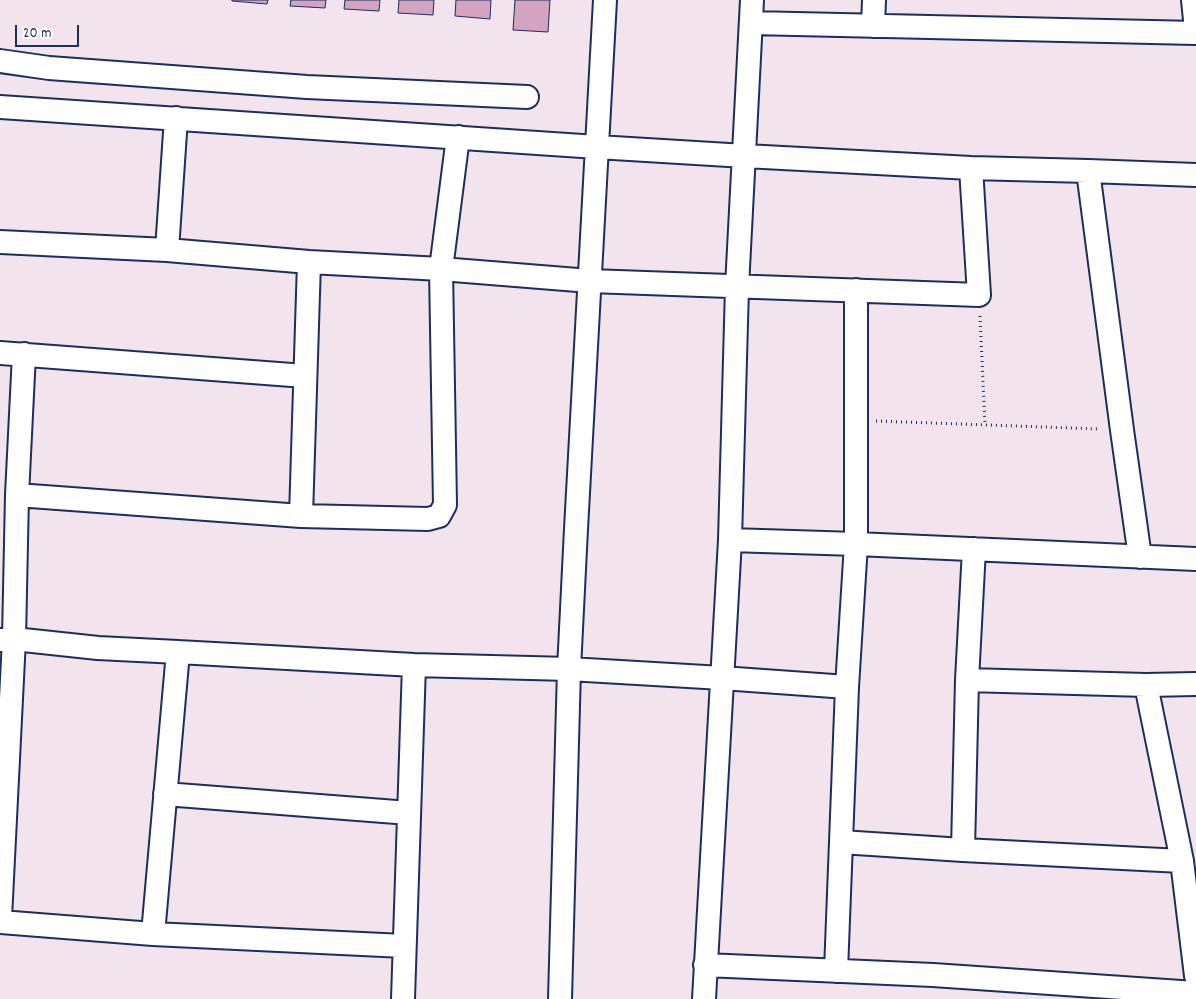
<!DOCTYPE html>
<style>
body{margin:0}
#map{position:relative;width:1196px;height:999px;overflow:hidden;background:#f2e3ec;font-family:Dekko,sans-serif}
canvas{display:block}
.scale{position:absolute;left:15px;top:25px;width:64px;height:22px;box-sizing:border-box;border:2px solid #1b2f5e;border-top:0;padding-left:6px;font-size:15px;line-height:18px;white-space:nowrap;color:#1b2f5e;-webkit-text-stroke:4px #fff;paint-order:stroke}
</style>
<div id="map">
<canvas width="1196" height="999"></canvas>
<div class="scale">20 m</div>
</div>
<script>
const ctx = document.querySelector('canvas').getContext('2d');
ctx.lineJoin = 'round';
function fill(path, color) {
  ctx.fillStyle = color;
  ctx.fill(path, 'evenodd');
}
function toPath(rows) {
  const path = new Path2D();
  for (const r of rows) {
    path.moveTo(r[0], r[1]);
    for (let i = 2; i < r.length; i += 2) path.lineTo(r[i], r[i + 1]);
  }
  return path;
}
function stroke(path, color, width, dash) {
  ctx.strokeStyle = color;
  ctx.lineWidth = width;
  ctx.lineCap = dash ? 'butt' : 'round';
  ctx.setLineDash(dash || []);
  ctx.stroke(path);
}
const building = toPath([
 [232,0,268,0,267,4,232,1,232,0],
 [291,0,326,0,325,8,290,6,291,0],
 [345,0,380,0,379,11,344,9,345,0],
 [399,0,434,0,433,15,398,13,399,0],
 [456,0,491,0,490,19,455,16,456,0],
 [515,0,550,0,548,32,513,30,515,0]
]);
const path = toPath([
 [980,316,985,425],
 [876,421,1100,429]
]);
const minor = toPath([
 [1193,0,1196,30],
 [751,23,1196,33],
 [873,26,874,0],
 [0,61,49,68,307,87,527,97],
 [0,107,597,147,745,156,971,168,1088,171,1196,175],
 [1088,171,1122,430,1140,557],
 [0,242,167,250,309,262,441,269,590,281,979,295,971,168],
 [167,250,176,118],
 [0,353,305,376],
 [17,495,301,516,428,519,439,516,445,505,441,269,458,137],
 [301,516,309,262],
 [730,540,856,544,1196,559],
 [0,640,14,639,98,648,178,652,414,665,569,669,722,678,847,687],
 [967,680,1146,685,1196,684],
 [1146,685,1182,861,1196,976],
 [165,794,409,813],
 [841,842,963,850,1182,861],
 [963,850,967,680,974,549],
 [0,918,14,639,17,495,24,354],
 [0,922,153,934,404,946],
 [153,934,178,652],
 [705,965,933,975,1196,993],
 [836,971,847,687,856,544,856,290],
 [403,999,414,665],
 [560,999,569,669,576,529,605,0],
 [704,999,730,540,737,287,752,0]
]);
fill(building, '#d4a3c1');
stroke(building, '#1b2f5e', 1);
stroke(minor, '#1b2f5e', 26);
stroke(path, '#1b2f5e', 3, [1, 4]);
stroke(minor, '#fff', 22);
</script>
